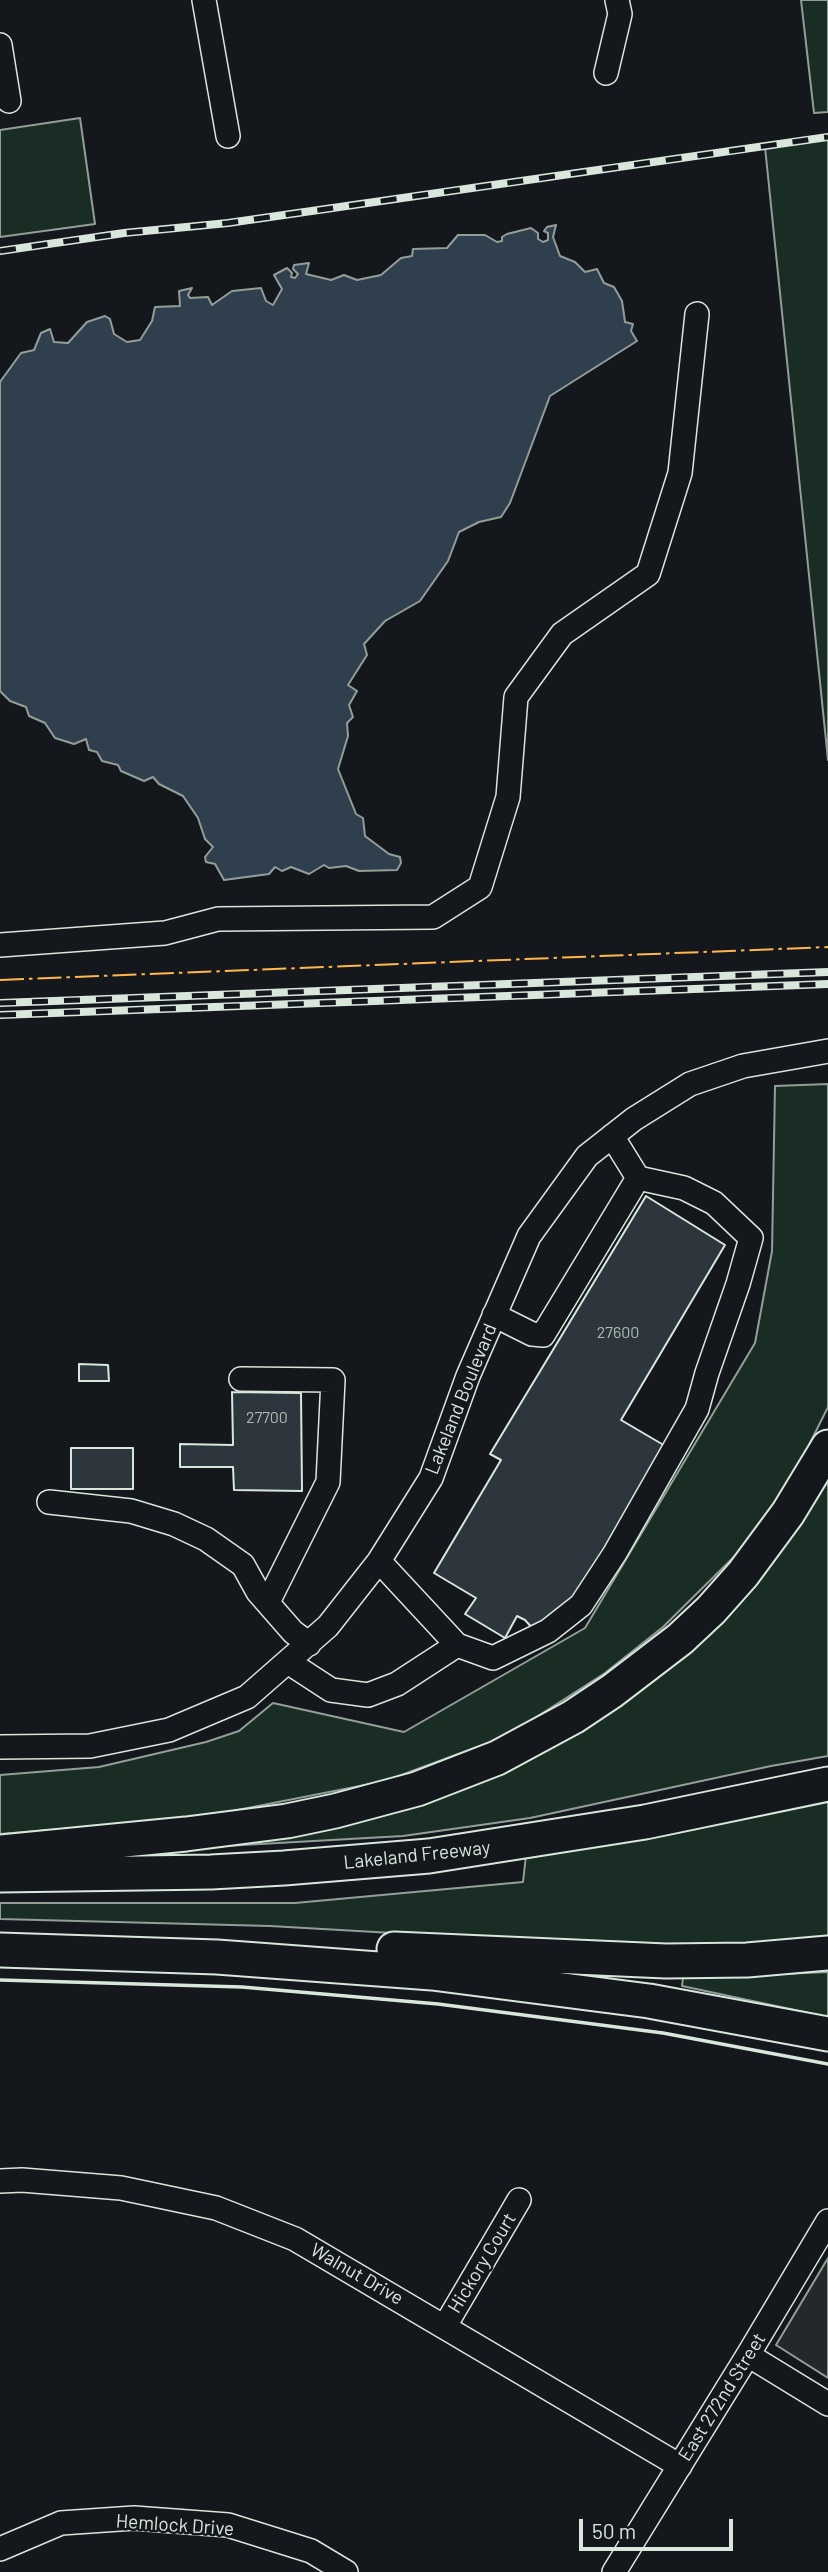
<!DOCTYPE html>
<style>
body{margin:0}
#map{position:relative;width:828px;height:2572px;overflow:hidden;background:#14181c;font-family:Barlow,sans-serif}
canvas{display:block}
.scale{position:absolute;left:579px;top:2519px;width:154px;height:32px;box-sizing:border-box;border:4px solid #d8e6dc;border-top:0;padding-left:9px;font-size:21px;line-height:24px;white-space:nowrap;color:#d8e6dc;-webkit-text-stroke:5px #14181c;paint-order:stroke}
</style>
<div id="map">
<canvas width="828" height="2572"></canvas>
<div class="scale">50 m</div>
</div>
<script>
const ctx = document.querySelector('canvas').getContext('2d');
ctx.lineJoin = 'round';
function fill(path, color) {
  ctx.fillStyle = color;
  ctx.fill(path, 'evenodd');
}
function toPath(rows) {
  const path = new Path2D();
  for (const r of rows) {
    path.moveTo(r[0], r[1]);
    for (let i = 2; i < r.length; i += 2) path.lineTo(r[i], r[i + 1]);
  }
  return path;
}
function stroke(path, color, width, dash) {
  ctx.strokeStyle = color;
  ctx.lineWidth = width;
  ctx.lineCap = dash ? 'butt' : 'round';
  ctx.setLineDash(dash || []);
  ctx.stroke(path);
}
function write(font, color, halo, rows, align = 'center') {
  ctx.font = font + ' Barlow,sans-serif';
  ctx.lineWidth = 5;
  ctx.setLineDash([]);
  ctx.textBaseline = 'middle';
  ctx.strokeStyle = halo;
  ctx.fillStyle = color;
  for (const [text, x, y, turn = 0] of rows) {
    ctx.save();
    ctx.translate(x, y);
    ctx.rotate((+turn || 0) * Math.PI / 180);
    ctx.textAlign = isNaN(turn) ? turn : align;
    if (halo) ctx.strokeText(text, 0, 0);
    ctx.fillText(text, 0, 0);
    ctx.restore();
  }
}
const green = toPath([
 [801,0,828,0,828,112,814,113,801,0],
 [80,118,95,224,0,237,0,130,80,118],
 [828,137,828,760,765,147,828,137],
 [828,1084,828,1407,794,1475,753,1538,663,1627,605,1673,507,1736,385,1781,197,1818,0,1834,0,1775,99,1767,206,1742,239,1731,273,1703,404,1732,585,1628,755,1343,772,1251,775,1086,828,1084],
 [828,1471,828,1756,771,1766,530,1818,403,1836,207,1847,589,1720,828,1471],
 [828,1792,828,1940,757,1947,620,1946,270,1926,0,1919,0,1903,295,1903,523,1882,526,1855,828,1792],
 [828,1972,828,2017,682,1986,683,1978,828,1972]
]);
const parking = toPath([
 [828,2258,828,2378,776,2345,828,2258]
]);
const water = toPath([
 [556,225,553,237,560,256,575,262,585,272,597,269,604,283,614,287,622,301,625,322,633,324,631,331,637,341,550,396,510,503,501,517,479,522,459,532,448,561,420,601,385,621,364,644,367,655,348,685,357,691,349,705,353,717,347,723,348,736,338,769,356,814,363,818,365,836,389,854,400,857,401,863,397,870,359,871,346,866,329,868,324,865,309,874,291,867,282,871,275,867,269,874,224,880,215,864,206,862,205,857,213,847,205,839,198,818,183,796,159,784,153,777,144,781,121,771,118,765,102,761,97,752,89,750,86,739,74,744,55,738,45,723,29,716,26,707,10,701,0,691,0,382,21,353,34,350,41,333,50,329,54,342,68,343,87,322,105,316,110,319,114,334,127,342,140,340,152,321,155,307,180,306,179,291,192,288,188,295,190,298,208,297,212,305,232,291,261,288,266,301,273,305,282,289,274,275,287,268,292,273,291,277,295,278,298,274,293,269,294,265,309,263,306,274,331,280,344,275,357,280,381,275,401,258,412,256,413,249,447,248,458,235,485,235,497,242,502,241,502,237,507,234,531,228,538,233,538,239,543,242,548,240,548,233,544,231,547,227,556,225]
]);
const building = toPath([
 [646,1196,725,1245,621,1420,667,1447,577,1594,535,1631,525,1620,517,1616,505,1638,465,1614,476,1598,434,1573,501,1460,490,1454,646,1196],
 [79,1364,108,1365,109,1381,79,1381,79,1364],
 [232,1392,301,1393,302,1491,234,1490,233,1467,180,1467,180,1444,233,1445,232,1392],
 [71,1448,133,1448,133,1489,71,1489,71,1448]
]);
const minor = toPath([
 [204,0,228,136],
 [0,45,9,101],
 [606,73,620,14,617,0],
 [0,945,165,933,218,919,433,917,480,887,508,797,516,697,562,634,648,574,680,473,697,314],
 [494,1315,532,1334,543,1335,638,1178,612,1136],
 [241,1379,333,1380,328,1482,268,1602],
 [49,1502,131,1511,174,1524,206,1539,243,1565,258,1592,293,1632,309,1644],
 [379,1561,457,1645,493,1658,548,1631,581,1605,615,1553,697,1409,707,1373,738,1284,751,1238,714,1203,684,1188,638,1178],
 [288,1662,331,1690,368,1695,397,1684,457,1645],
 [0,1747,90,1746,169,1730,247,1697,328,1626,379,1561,431,1478,468,1376,529,1236,587,1156,634,1119,690,1084,743,1066,828,1051],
 [0,2181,22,2180,121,2188,216,2208,295,2239,680,2466],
 [445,2326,519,2200],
 [748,2355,828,2404],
 [0,2549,61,2523,134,2518,228,2525,311,2551,346,2572],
 [614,2572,748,2355,828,2221]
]);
const highway = toPath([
 [0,1852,186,1834,287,1821,335,1811,417,1789,497,1758,573,1717,612,1691,680,1639,711,1610,743,1574,788,1513,828,1447],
 [0,1875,211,1872,284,1868,429,1856,645,1822,828,1784],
 [394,1949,666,1961,747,1960,828,1953],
 [0,1950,217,1957,432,1973,649,2001,828,2034]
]);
const rail = toPath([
 [0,251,124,233,228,223,828,137],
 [0,1003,828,972],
 [0,1015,828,984]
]);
const wall = toPath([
 [0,1980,242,1987,438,2004,663,2033,828,2064]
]);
const power = toPath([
 [0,980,828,947]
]);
const numberNames = [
 ["27600",618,1333],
 ["27700",267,1418]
];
const streetNames = [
 ["Lakeland Boulevard",461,1399,-68],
 ["Lakeland Freeway",417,1855,-6],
 ["Hickory Court",482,2263,-59],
 ["Walnut Drive",357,2274,30],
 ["East 272nd Street",722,2397,-58],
 ["Hemlock Drive",175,2525,4]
];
fill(green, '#1a2d24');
stroke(green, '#939e99', 2);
fill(parking, '#24282b');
stroke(parking, '#939e99', 2);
fill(water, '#2f3f4d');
stroke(water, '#939e99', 2);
fill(building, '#2c363c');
stroke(building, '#d8e6dc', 2);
stroke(minor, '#d8e6dc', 26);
stroke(highway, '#d8e6dc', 37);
stroke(minor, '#14181c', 23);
stroke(highway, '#14181c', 33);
stroke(rail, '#d8e6dc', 8);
stroke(rail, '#14181c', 5, [16]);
stroke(wall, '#d8e6dc', 3.5);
stroke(power, '#ffb74d', 2, [24, 5, 3.5, 5]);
write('16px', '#adbab4', null, numberNames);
write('19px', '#d8e6dc', '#14181c', streetNames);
</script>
